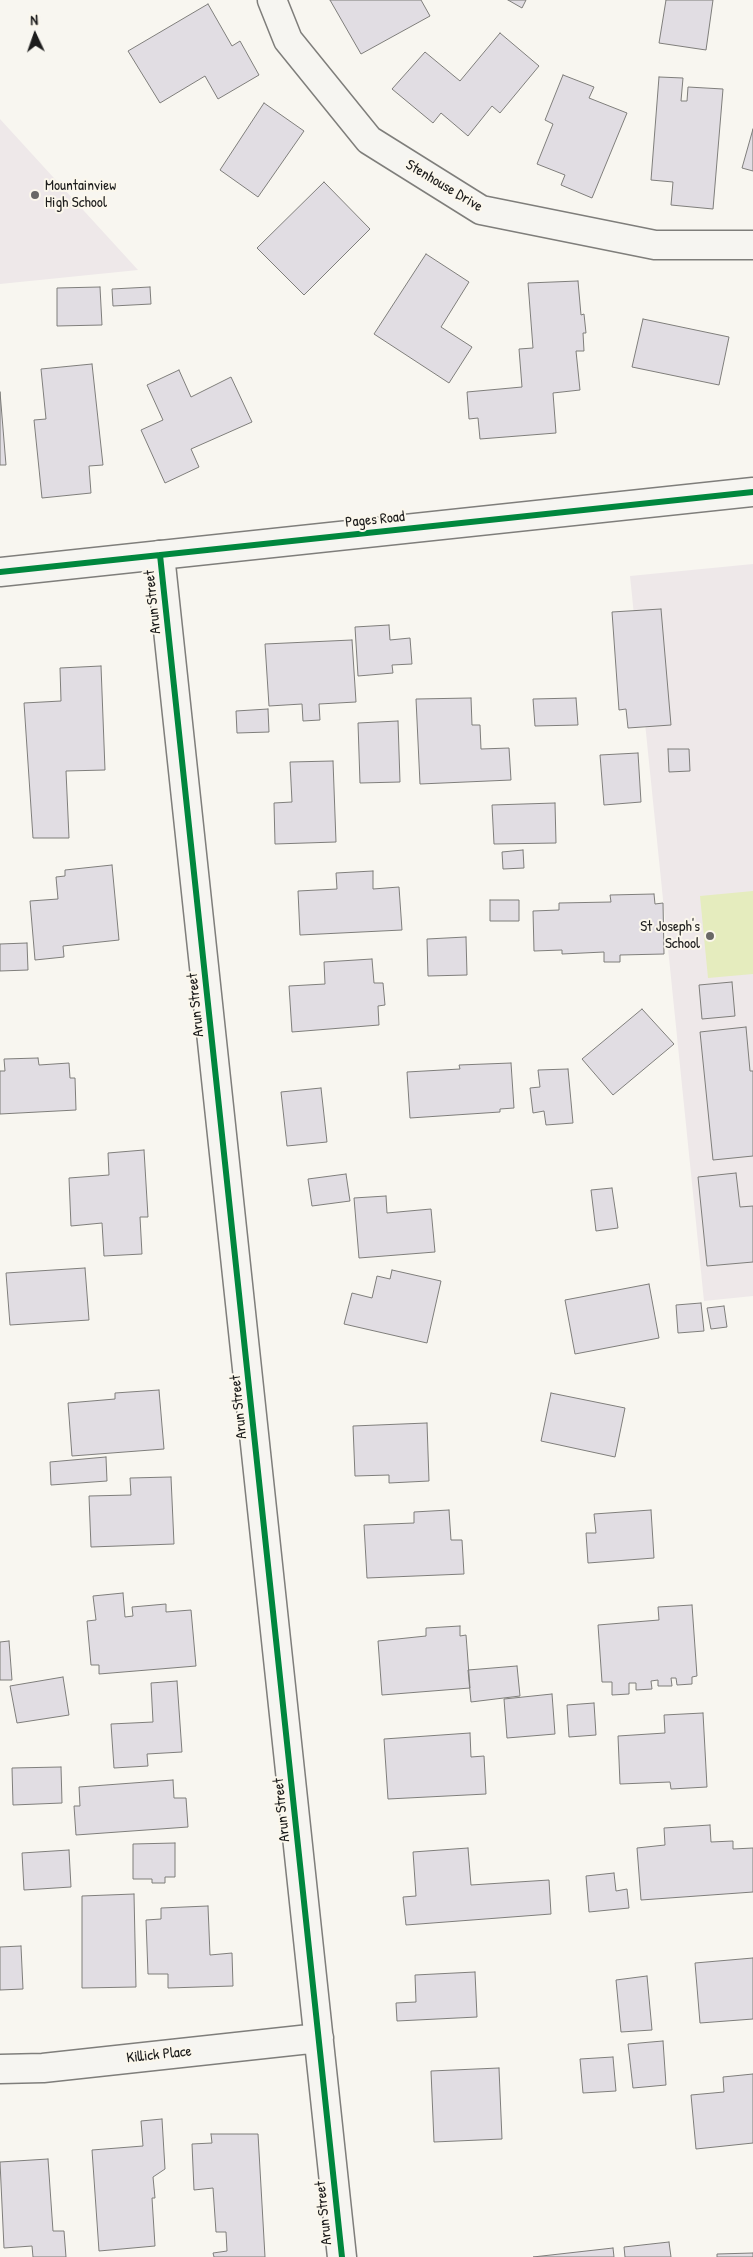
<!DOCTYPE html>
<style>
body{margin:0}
#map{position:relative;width:753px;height:2257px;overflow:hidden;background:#f8f6f0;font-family:"Patrick Hand",sans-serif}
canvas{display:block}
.north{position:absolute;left:10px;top:10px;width:50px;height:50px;-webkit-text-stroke:4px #fbf7ec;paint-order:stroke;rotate:357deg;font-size:14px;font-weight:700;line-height:20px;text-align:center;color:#1c1c1c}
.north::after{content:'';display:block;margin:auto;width:18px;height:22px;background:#1c1c1c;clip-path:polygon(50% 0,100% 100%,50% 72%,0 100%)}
</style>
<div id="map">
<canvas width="753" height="2257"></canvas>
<div class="north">N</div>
</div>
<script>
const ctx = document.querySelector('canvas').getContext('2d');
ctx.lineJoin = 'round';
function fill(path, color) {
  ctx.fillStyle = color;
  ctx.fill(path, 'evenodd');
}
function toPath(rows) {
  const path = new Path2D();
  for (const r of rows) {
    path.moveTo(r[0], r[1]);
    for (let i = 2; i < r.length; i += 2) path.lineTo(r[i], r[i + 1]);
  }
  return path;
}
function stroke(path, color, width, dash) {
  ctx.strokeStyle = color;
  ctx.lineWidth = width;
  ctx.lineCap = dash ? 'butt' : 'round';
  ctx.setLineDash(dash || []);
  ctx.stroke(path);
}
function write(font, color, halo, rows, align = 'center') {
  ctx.font = font + ' "Patrick Hand",sans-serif';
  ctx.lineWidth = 4;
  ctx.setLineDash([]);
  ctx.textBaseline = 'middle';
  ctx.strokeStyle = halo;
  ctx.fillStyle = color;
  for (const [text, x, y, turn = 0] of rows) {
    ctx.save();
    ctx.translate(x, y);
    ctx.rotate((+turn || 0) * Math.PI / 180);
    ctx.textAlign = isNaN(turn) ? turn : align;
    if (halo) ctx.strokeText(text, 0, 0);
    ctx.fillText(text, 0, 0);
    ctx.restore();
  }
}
const built = toPath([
 [0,119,138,270,0,284],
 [753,564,753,1296,704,1301,630,576]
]);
const green = toPath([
 [753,891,753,974,708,978,700,896]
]);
const building = toPath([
 [330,0,421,0,430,16,361,54,330,0],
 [508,0,526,0,522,8,508,0],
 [666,0,713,0,706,50,659,43,666,0],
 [208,4,232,46,240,41,259,75,218,99,205,76,160,103,128,51,208,4],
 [500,33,539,66,500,113,492,106,468,136,441,113,433,123,392,89,425,52,460,81,500,33],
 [563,75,594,87,589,98,627,113,592,198,561,185,565,175,537,164,553,124,545,120,563,75],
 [659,77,683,78,681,101,687,101,688,87,723,89,713,209,671,205,673,182,651,180,659,77],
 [264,103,304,131,258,197,220,170,264,103],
 [753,129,753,171,742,168,753,129],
 [324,182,370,229,304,295,257,248,324,182],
 [426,254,469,282,441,327,472,347,449,383,374,334,426,254],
 [578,281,581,315,584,314,586,333,583,333,584,351,576,351,580,390,553,393,556,433,480,439,478,418,469,419,467,392,522,387,519,349,533,348,528,283,578,281],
 [100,287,102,325,57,326,57,288,100,287],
 [150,287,151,304,113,306,112,289,150,287],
 [643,319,729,337,719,385,632,367,643,319],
 [92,364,103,465,89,466,91,493,42,498,34,420,46,419,41,369,92,364],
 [179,370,191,397,231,377,252,422,191,449,199,467,165,483,141,430,163,420,147,385,179,370],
 [0,392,6,465,0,465,0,392],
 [661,609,671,725,628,728,626,709,619,710,612,612,661,609],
 [389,625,390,640,410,638,412,664,392,665,393,673,358,676,355,627,389,625],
 [352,640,356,702,319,704,320,720,303,721,302,704,269,706,265,644,352,640],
 [101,666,105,770,66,771,69,838,33,838,24,703,61,701,60,668,101,666],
 [471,698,472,725,480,725,481,749,509,748,511,780,420,784,416,699,471,698],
 [576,698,578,725,535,726,533,699,576,698],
 [268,709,269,732,237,733,236,711,268,709],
 [398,721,400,782,360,783,358,723,398,721],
 [668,749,689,749,690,771,669,772,668,749],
 [638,753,641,802,604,805,600,755,638,753],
 [333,761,336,842,275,844,274,803,292,802,290,762,333,761],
 [555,803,556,843,494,844,492,805,555,803],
 [523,850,524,868,503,869,502,852,523,850],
 [112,865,119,940,63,946,64,957,35,960,30,901,58,899,56,877,65,876,65,870,112,865],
 [373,871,373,889,399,887,402,930,300,935,298,891,337,889,336,873,373,871],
 [654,894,655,904,663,903,664,954,620,955,620,962,604,962,604,952,562,954,562,950,534,951,533,911,559,910,559,903,611,902,610,895,654,894],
 [490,900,519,900,519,921,490,921,490,900],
 [466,937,467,975,428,976,427,939,466,937],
 [27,943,28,970,0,971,0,944,27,943],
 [372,959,374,983,383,983,385,1005,378,1006,379,1025,292,1032,289,986,325,984,324,962,372,959],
 [732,982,735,1016,702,1019,699,985,732,982],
 [642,1009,674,1044,613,1095,582,1059,642,1009],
 [746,1027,750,1071,753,1071,753,1156,713,1160,700,1032,746,1027],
 [38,1058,39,1065,69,1063,70,1078,75,1078,76,1110,0,1114,0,1071,5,1071,4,1059,38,1058],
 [511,1063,514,1108,500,1109,500,1112,410,1118,407,1072,460,1069,459,1065,511,1063],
 [568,1069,573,1123,546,1125,544,1111,533,1113,530,1088,540,1087,538,1070,568,1069],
 [321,1088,327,1142,287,1146,281,1092,321,1088],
 [144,1150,148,1217,140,1217,142,1254,104,1256,102,1223,71,1226,69,1178,109,1175,108,1153,144,1150],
 [736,1173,740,1207,753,1206,753,1262,707,1266,698,1177,736,1173],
 [346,1174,350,1201,312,1206,308,1179,346,1174],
 [612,1188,618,1228,596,1231,591,1190,612,1188],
 [386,1196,387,1213,431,1209,435,1252,359,1258,354,1198,386,1196],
 [85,1268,89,1320,10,1325,6,1273,85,1268],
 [392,1270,441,1281,427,1343,344,1324,352,1293,372,1298,377,1276,390,1279,392,1270],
 [649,1284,659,1338,575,1354,565,1300,649,1284],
 [701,1303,704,1331,678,1333,676,1305,701,1303],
 [724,1306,727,1327,711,1329,707,1308,724,1306],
 [159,1390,164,1449,72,1456,68,1403,115,1399,115,1393,159,1390],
 [551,1393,625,1408,615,1457,541,1441,551,1393],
 [427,1423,429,1481,389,1483,389,1475,355,1476,353,1426,427,1423],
 [106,1457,107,1481,51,1485,50,1462,106,1457],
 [171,1477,174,1544,91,1547,89,1496,131,1495,130,1478,171,1477],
 [449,1510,451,1540,462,1540,464,1574,367,1578,364,1525,414,1523,414,1512,449,1510],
 [651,1510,654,1558,588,1563,586,1533,596,1533,594,1514,651,1510],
 [123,1593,125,1617,133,1616,132,1607,166,1604,166,1612,191,1610,196,1666,99,1674,99,1665,91,1665,87,1621,96,1620,93,1596,123,1593],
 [692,1605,697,1676,692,1677,692,1684,677,1685,676,1678,671,1678,672,1686,658,1686,658,1680,651,1681,652,1689,636,1690,636,1683,629,1683,629,1694,612,1695,612,1682,602,1682,598,1625,659,1620,658,1607,692,1605],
 [460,1626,460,1636,466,1635,470,1688,382,1695,378,1641,426,1636,426,1628,460,1626],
 [9,1641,12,1680,0,1680,0,1642,9,1641],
 [517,1666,520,1696,471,1702,468,1670,517,1666],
 [63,1677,69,1715,17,1723,10,1686,63,1677],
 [177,1681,182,1752,147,1754,148,1766,114,1768,111,1724,153,1722,151,1683,177,1681],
 [552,1694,555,1734,507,1738,504,1699,552,1694],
 [594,1703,596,1735,569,1737,567,1705,594,1703],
 [703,1713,707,1787,671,1789,670,1782,620,1784,618,1736,665,1733,664,1715,703,1713],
 [470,1733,471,1757,484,1756,486,1794,388,1799,384,1739,470,1733],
 [61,1767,62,1803,13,1805,12,1768,61,1767],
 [173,1780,174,1798,186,1798,188,1827,76,1835,74,1806,80,1806,79,1787,173,1780],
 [710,1825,711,1842,733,1841,733,1849,753,1848,753,1892,641,1900,637,1848,665,1845,664,1828,710,1825],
 [175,1843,175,1877,165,1877,165,1883,152,1883,152,1879,133,1879,133,1844,175,1843],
 [468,1848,471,1885,549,1880,551,1914,406,1925,403,1897,416,1896,413,1852,468,1848],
 [69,1850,71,1887,24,1890,22,1853,69,1850],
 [614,1873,616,1891,627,1889,629,1908,589,1912,586,1876,614,1873],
 [134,1894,136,1987,82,1988,82,1896,134,1894],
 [208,1906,210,1955,232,1953,233,1986,168,1988,168,1974,148,1974,146,1920,161,1919,161,1908,208,1906],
 [21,1946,23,1989,0,1990,0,1947,21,1946],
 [753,1958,753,2019,700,2023,695,1963,753,1958],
 [475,1972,477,2017,397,2021,396,2003,416,2002,415,1975,475,1972],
 [647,1976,652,2030,621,2032,616,1980,647,1976],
 [663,2041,666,2085,633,2088,628,2044,663,2041],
 [613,2057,616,2091,583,2093,580,2059,613,2057],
 [499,2068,502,2139,434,2142,431,2071,499,2068],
 [753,2074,753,2143,696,2149,691,2095,724,2092,723,2077,753,2074],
 [162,2119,165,2169,153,2177,155,2198,152,2198,155,2246,99,2251,92,2150,143,2146,141,2121,162,2119],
 [211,2134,258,2134,265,2257,214,2257,213,2253,227,2251,226,2232,216,2232,213,2188,194,2190,192,2144,212,2143,211,2134],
 [48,2159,53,2231,64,2231,66,2257,33,2257,32,2246,4,2248,0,2162,48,2159],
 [669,2242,671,2257,625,2257,624,2247,669,2242],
 [613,2248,614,2257,533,2257,613,2248],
 [753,2253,753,2257,717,2257,717,2254,753,2253]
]);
const street = toPath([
 [272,0,288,40,369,140,481,210,655,245,753,245],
 [160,555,342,2257],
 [0,2069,43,2068,319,2038]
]);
const secondary = toPath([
 [0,572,753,492]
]);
const cycleway = toPath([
 [160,555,342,2257],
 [0,572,753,492]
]);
const markers = [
 [35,195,5,"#696866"],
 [710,936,5,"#696866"]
];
const poiNames = [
 ["Mountainview",45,186],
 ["High School",45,203],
 ["St Joseph's",700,927,"right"],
 ["School",700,944,"right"]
];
const streetNames = [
 ["Stenhouse Drive",444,186,31],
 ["Pages Road",375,520,-6],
 ["Arun Street",153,602,-96],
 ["Arun Street",196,1005,-96],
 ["Arun Street",239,1407,-96],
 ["Arun Street",282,1810,-96],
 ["Killick Place",159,2055,-6],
 ["Arun Street",324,2213,-96]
];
fill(built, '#eee8e9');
fill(green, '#e5ecbe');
fill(building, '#e1dde3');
stroke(building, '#7f7e7b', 1);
stroke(street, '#7f7e7b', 31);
stroke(secondary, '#7f7e7b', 31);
stroke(street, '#f6f5f1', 28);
stroke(secondary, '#f6f5f1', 28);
stroke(cycleway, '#00873e', 6);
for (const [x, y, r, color] of markers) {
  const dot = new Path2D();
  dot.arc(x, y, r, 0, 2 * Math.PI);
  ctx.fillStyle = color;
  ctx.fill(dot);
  stroke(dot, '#fbf7ec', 2);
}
write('15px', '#1c1c1c', '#fbf7ec', poiNames, 'left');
write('15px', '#1c1c1c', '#fbf7ec', streetNames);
</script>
